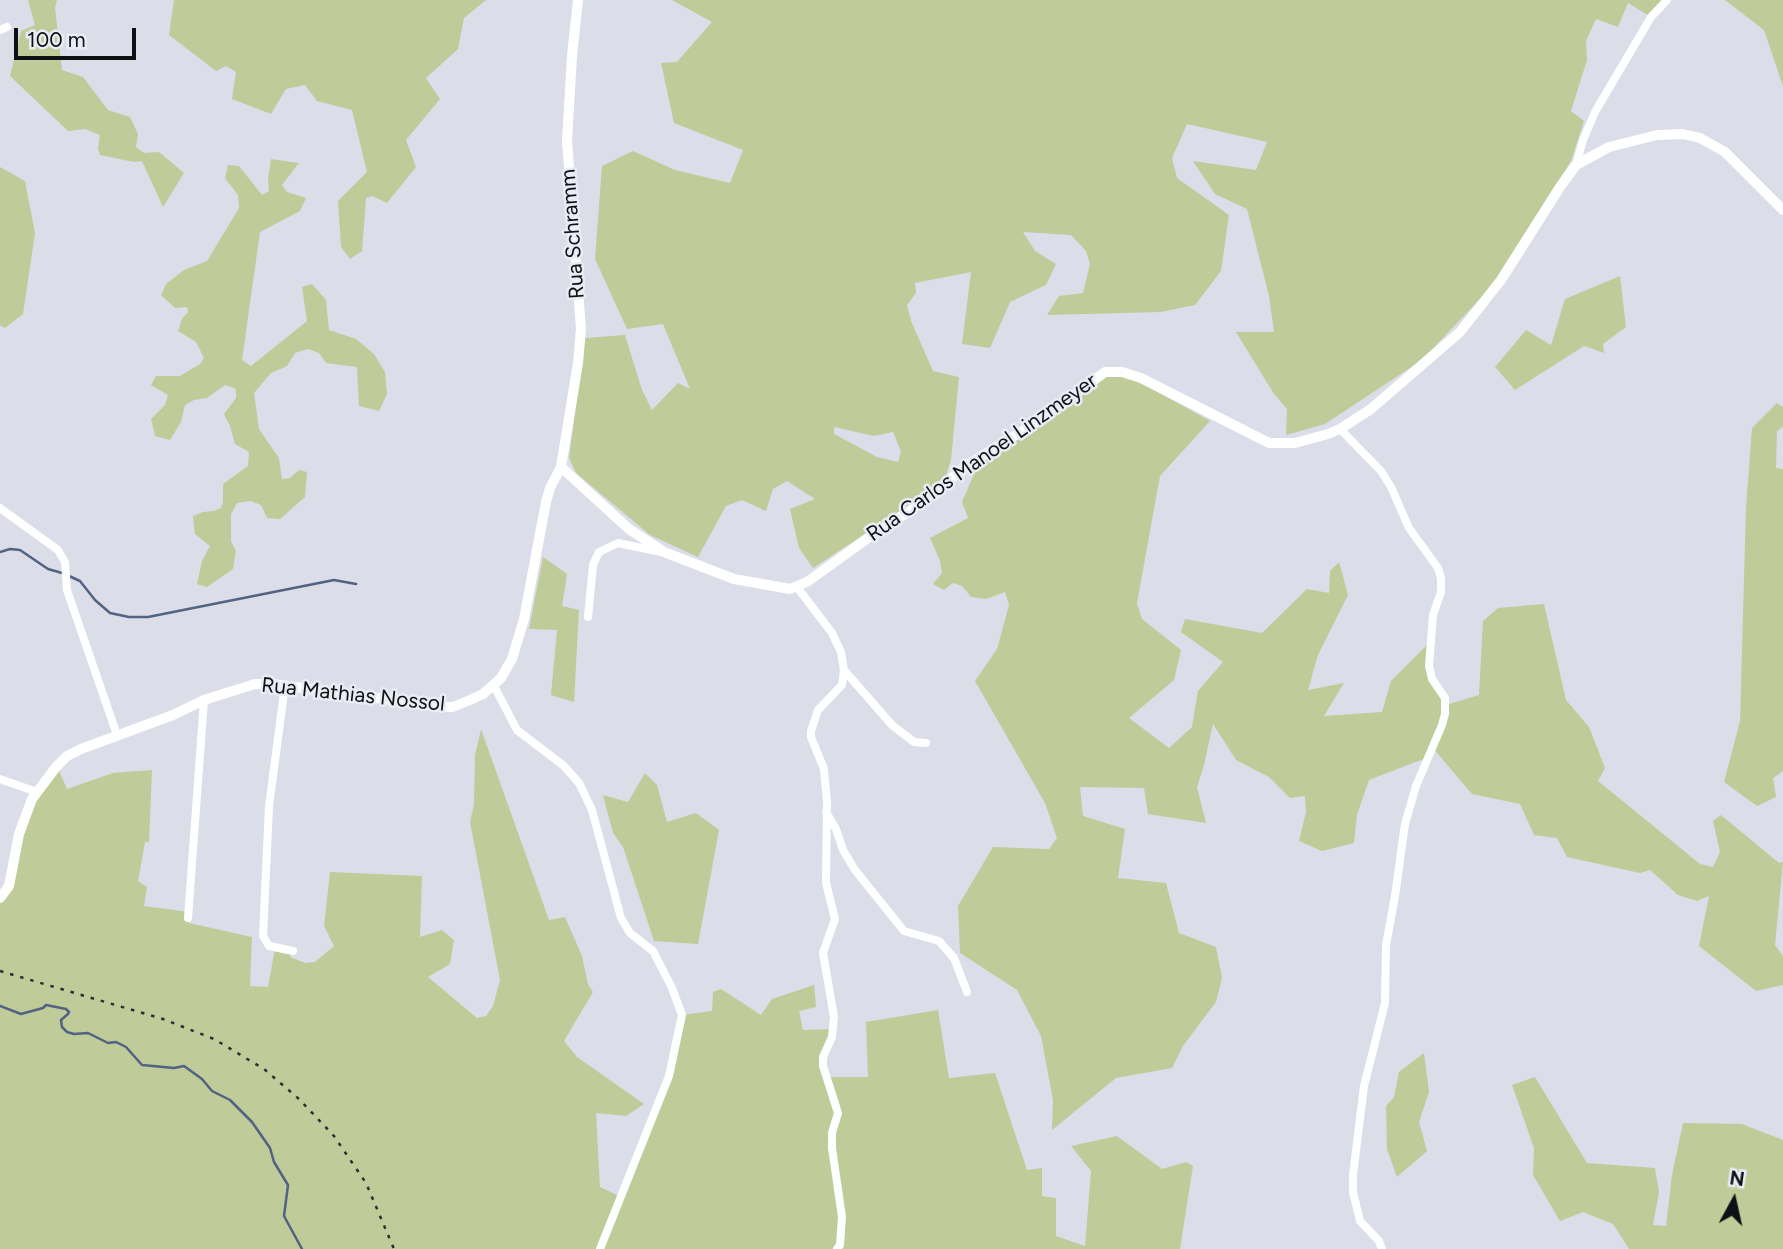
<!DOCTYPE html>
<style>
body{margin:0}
#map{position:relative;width:1783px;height:1249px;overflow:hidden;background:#dbdee8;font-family:Figtree,sans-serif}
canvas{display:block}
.north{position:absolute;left:1699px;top:1165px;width:70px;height:70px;-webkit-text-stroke:5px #e8ecf5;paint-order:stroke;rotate:8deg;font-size:19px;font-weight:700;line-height:28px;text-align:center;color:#0f1013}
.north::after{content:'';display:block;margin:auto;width:24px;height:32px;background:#0f1013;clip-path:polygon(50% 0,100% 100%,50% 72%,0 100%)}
.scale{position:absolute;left:14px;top:28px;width:122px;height:32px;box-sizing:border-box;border:4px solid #0f1013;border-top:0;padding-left:9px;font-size:21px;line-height:24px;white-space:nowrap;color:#0f1013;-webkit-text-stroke:5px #e8ecf5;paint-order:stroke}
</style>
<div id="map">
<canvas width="1783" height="1249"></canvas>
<div class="north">N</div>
<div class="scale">100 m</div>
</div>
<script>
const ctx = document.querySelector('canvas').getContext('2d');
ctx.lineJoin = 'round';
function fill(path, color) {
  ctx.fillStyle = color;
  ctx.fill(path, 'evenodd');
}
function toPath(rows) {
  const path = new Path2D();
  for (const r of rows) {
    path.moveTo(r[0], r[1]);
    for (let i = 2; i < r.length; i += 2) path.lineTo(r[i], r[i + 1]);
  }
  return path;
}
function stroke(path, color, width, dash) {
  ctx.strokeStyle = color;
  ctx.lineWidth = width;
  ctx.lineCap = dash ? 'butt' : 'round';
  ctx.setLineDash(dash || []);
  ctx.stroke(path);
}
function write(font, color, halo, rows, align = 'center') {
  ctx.font = font + ' Figtree,sans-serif';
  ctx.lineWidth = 5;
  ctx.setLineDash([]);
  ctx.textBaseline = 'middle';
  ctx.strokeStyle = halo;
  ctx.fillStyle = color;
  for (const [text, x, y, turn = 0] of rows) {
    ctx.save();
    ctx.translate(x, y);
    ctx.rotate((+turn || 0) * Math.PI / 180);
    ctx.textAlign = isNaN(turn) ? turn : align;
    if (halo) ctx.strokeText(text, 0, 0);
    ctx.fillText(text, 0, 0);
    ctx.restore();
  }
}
const green = toPath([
 [28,0,57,0,55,8,62,70,83,77,108,110,130,117,138,134,136,147,144,153,159,152,184,173,163,207,142,161,134,162,100,155,98,148,100,135,85,129,68,131,10,76,21,31,35,25],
 [174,0,486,0,464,18,458,49,426,78,440,99,406,140,416,167,387,203,372,196,366,198,362,251,350,259,341,247,338,201,367,172,352,110,317,101,305,85,286,89,271,114,232,99,236,72,226,66,216,71,169,35],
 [672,0,1667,0,1651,17,1628,3,1618,27,1596,19,1586,41,1587,60,1571,111,1584,121,1571,161,1494,284,1422,360,1325,424,1286,435,1287,409,1274,394,1236,332,1274,332,1269,296,1247,209,1215,194,1193,161,1256,170,1267,142,1187,124,1172,158,1177,178,1229,215,1221,271,1195,305,1161,312,1047,315,1059,296,1083,293,1090,264,1086,251,1071,235,1023,232,1035,251,1056,264,1046,285,1010,302,990,348,962,344,971,272,915,283,916,293,907,305,911,321,933,371,959,377,951,460,944,482,813,568,799,548,790,509,815,499,787,481,773,489,766,511,742,500,726,506,698,557,650,535,576,473,569,458,585,338,625,335,642,390,652,410,678,383,690,389,663,324,627,329,595,259,602,166,633,151,675,170,730,183,743,150,674,123,661,63,677,62,712,22],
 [834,427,874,436,893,432,901,452,898,462,877,457,834,434],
 [1725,0,1783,0,1783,86,1764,30],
 [271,159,299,163,282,185,287,192,306,198,300,211,260,232,242,360,251,366,307,321,302,287,312,284,326,300,329,330,356,339,374,354,385,372,387,394,379,411,359,406,357,367,326,363,319,353,308,349,295,353,287,366,271,373,254,393,259,429,279,458,282,479,290,478,299,470,307,472,305,497,280,519,267,518,261,505,251,501,237,503,231,514,231,541,236,551,233,569,207,587,197,584,202,561,210,546,195,534,193,516,203,512,214,511,221,508,223,502,223,484,248,466,249,452,235,444,230,426,224,414,236,398,236,389,225,385,207,398,194,400,185,405,181,422,170,440,155,436,151,419,165,405,168,395,151,385,156,376,180,376,200,364,204,358,196,342,178,331,182,319,188,312,187,307,175,308,161,295,166,284,184,270,207,261,239,208,238,195,225,178,228,165,239,166,262,195,269,191,268,179],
 [0,167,25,181,35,233,23,314,5,328,0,325],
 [1620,276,1626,327,1603,344,1604,353,1584,346,1515,390,1495,367,1526,330,1551,345,1565,299],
 [1105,375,1129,376,1210,421,1160,476,1137,603,1142,619,1181,650,1174,680,1129,718,1169,748,1192,727,1198,691,1223,662,1181,632,1185,619,1262,633,1307,589,1329,593,1330,571,1339,562,1348,595,1318,655,1308,690,1344,683,1324,716,1382,712,1391,681,1431,641,1429,666,1446,705,1479,695,1483,621,1498,608,1544,604,1566,700,1589,727,1605,768,1598,781,1700,864,1713,867,1720,852,1713,821,1721,815,1779,863,1783,862,1775,945,1783,956,1783,985,1756,991,1699,946,1709,896,1697,901,1678,895,1650,870,1640,873,1567,857,1557,838,1534,835,1520,804,1472,794,1432,747,1426,758,1369,780,1357,815,1354,843,1322,851,1299,841,1306,812,1305,796,1290,798,1269,777,1236,760,1213,724,1204,765,1197,787,1206,823,1148,814,1144,788,1080,787,1083,816,1125,829,1118,878,1166,883,1179,933,1216,947,1222,978,1216,1002,1183,1046,1172,1068,1116,1078,1052,1130,1053,1100,1041,1036,1017,990,960,953,958,906,993,847,1049,849,1057,838,1045,803,975,681,997,649,1009,605,1005,592,986,599,971,597,962,586,953,583,944,590,933,584,942,573,940,561,930,538,968,518,962,502,974,474,969,466],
 [1777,403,1783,407,1783,427,1777,431,1776,468,1783,469,1783,771,1773,778,1776,797,1757,806,1724,782,1740,721,1746,507,1752,428],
 [543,557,567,574,562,606,579,610,574,702,551,695,557,630,529,629],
 [481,729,549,920,565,917,582,956,588,984,593,992,564,1041,577,1057,644,1104,626,1116,596,1113,600,1187,621,1197,669,1076,682,1015,712,1011,713,992,721,989,761,1015,772,999,814,985,816,1007,799,1011,803,1030,834,1029,823,1057,828,1077,868,1077,866,1022,938,1010,949,1078,995,1073,1027,1170,1042,1168,1042,1196,1056,1198,1056,1236,1085,1246,1091,1171,1071,1146,1117,1136,1162,1169,1186,1162,1193,1166,1180,1249,0,1249,0,902,30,809,59,771,67,789,113,773,152,770,149,842,145,842,138,881,147,887,144,906,189,912,189,923,252,937,250,986,268,987,275,948,291,951,290,957,305,963,315,962,334,946,324,926,330,872,422,876,420,937,442,930,454,940,450,964,428,977,477,1018,486,1016,493,1006,500,980,470,822,474,804,475,755],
 [645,773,657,785,667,822,696,813,719,830,698,944,654,941,623,847,613,833,603,795,628,802],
 [1424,1053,1429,1092,1419,1122,1427,1151,1397,1177,1387,1149,1386,1106,1394,1097,1399,1072],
 [1535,1077,1587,1163,1655,1168,1659,1192,1653,1225,1666,1226,1672,1175,1683,1123,1742,1124,1783,1140,1783,1249,1629,1249,1613,1224,1583,1212,1560,1221,1533,1175,1534,1148,1512,1085]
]);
const stream = toPath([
 [0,552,10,549,20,550,48,569,62,573],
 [69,576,80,581,95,600,110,613,129,617,148,617,334,580,356,584],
 [0,1006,21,1014,43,1008,46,1005,66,1009,69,1012,68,1014,61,1020,62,1027,67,1032,74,1034,88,1033,108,1043,116,1042,126,1047,142,1065,174,1068,184,1066,202,1079,212,1091,230,1100,252,1122,270,1148,274,1162,288,1185,284,1216,302,1249]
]);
const minor = toPath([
 [0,30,7,27],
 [1576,165,1583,140,1595,112,1651,17,1667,0],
 [1340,429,1381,471,1391,487,1409,528,1438,568,1441,578,1441,592,1433,615,1429,666,1432,679,1445,698,1445,714,1442,725,1416,786,1405,824,1395,896,1386,945,1385,1003,1364,1086,1353,1175,1353,1192,1360,1221,1379,1241,1382,1249],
 [0,508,58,550,65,562,67,590,117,735],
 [797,587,832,633,841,652,844,670,842,685,818,710,811,731,811,737,824,769,827,802,826,883,835,919,823,953,834,1017,832,1037,823,1057,823,1066,838,1113,832,1133,832,1148,842,1217,840,1245,837,1249],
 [588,617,593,565,599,552,618,543,661,552],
 [844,670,892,725,914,742,926,743],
 [285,685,269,806,263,936,269,946,293,951],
 [494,686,517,730,564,766,579,783,592,810,621,918,630,933,653,951,672,988,682,1015,669,1076,600,1249],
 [0,779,37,792],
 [826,812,836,829,843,850,855,870,904,931,939,941,954,958,967,992],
 [188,918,204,700]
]);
const tertiary = toPath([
 [561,467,629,529,664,552,734,579,790,589,807,582,868,538,914,508,969,464,1042,419,1105,372,1122,372,1141,378,1269,443,1295,443,1328,434,1340,429,1371,409,1460,332,1501,280,1560,187,1576,165,1609,147,1657,135,1683,134,1700,138,1725,152,1783,210],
 [0,898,9,886,19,834,32,799,56,767,67,756,81,749,173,715,204,700,255,684,273,684,443,707,453,707,470,700,483,694,501,678,512,659,524,619,546,502,550,488,561,467,578,363,581,329,567,141,572,56,578,0]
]);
const rail = toPath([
 [0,971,163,1019,214,1039,264,1069,299,1099,334,1136,366,1183,394,1249]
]);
const streetNames = [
 ["Rua Schramm",573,234,-94],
 ["Rua Carlos Manoel Linzmeyer",982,458,-35],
 ["Rua Mathias Nossol",353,695,6]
];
fill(green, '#bfcb99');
stroke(stream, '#526282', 2.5);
stroke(minor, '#fff', 8);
stroke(tertiary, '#fff', 10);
stroke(rail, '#2d2e32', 2.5, [3.5, 7]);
write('21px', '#0f1013', '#e8ecf5', streetNames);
</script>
